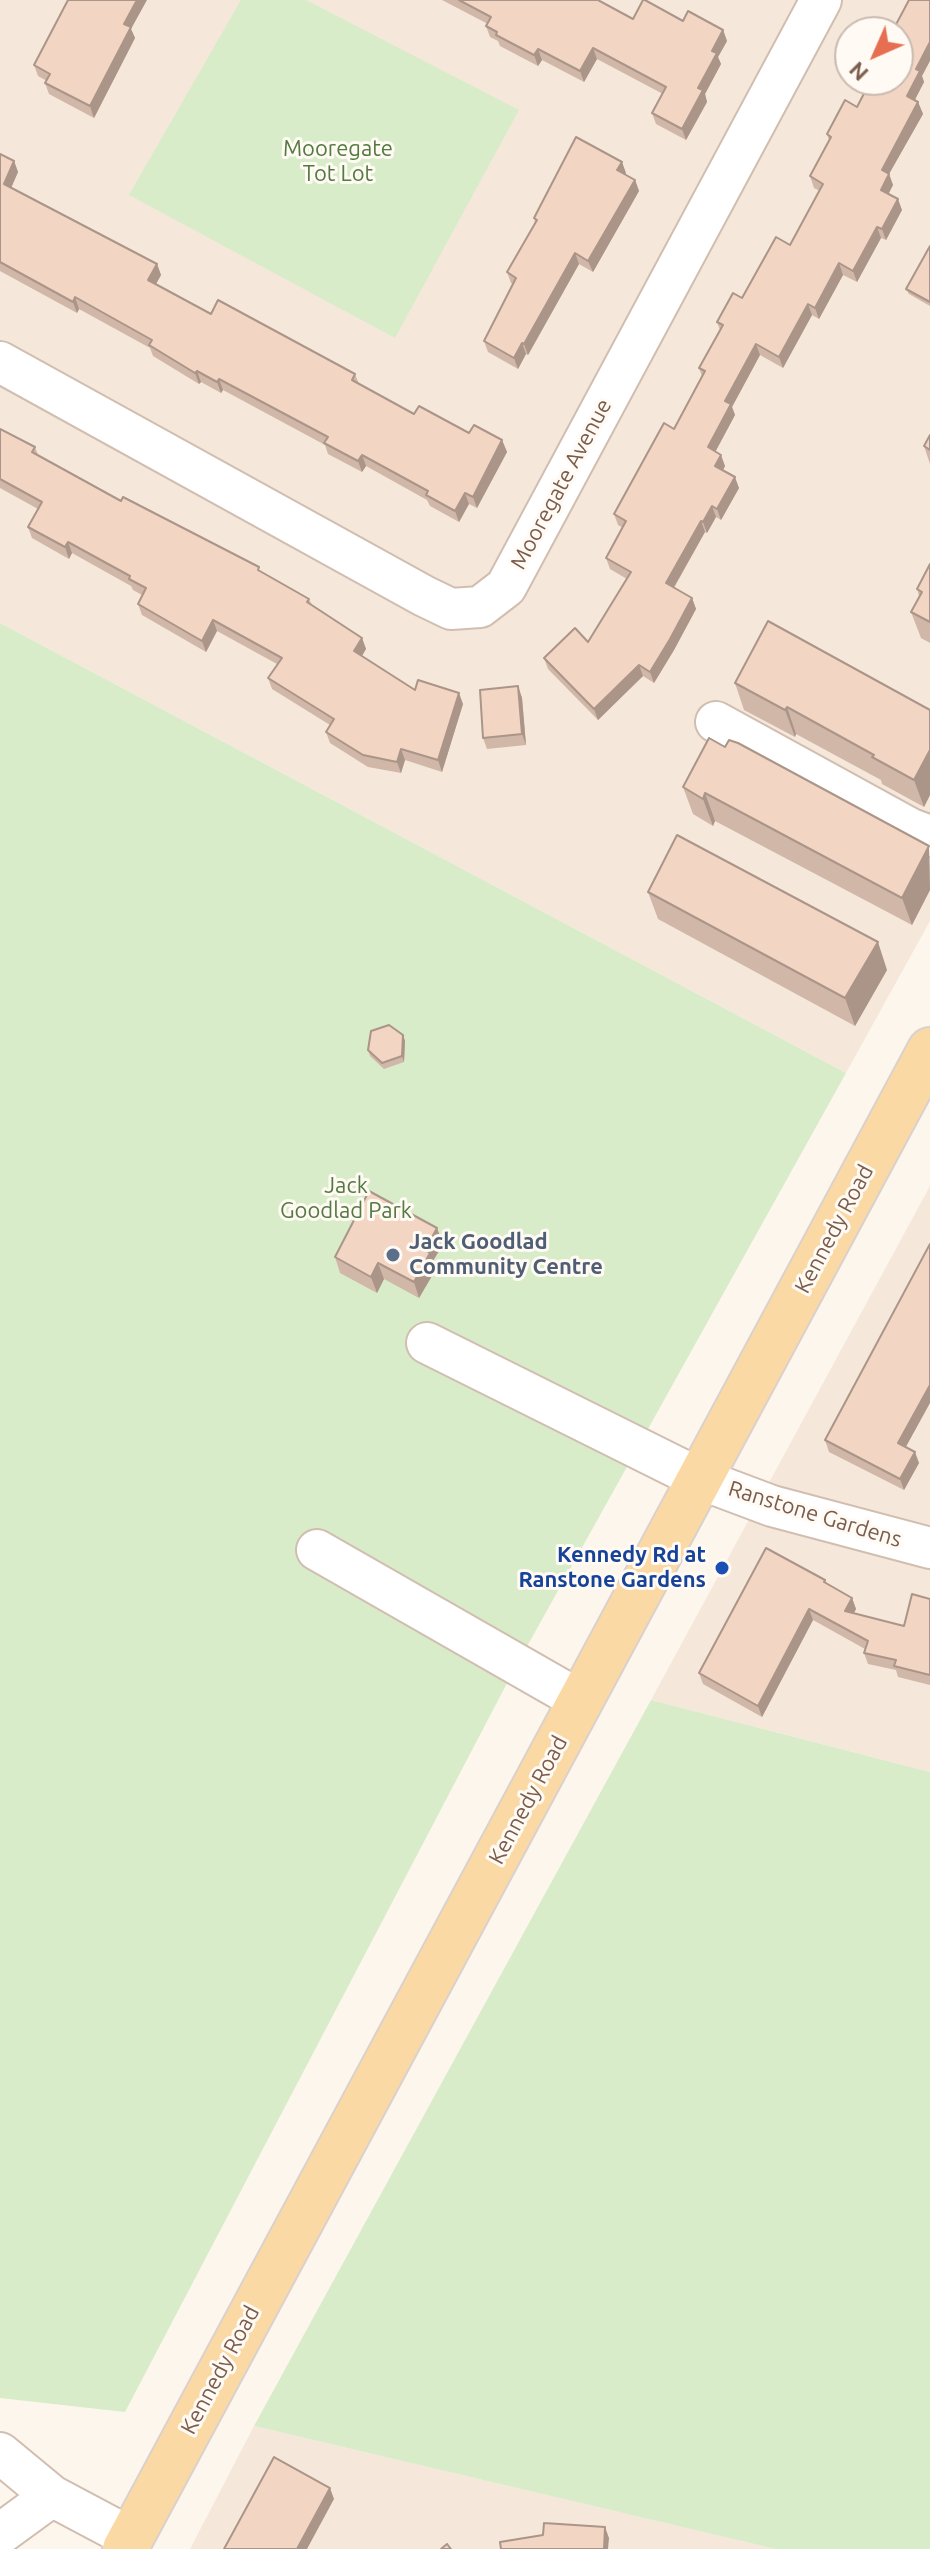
<!DOCTYPE html>
<style>
body{margin:0}
#map{position:relative;width:930px;height:2549px;overflow:hidden;background:#fdf6ec;font-family:Ubuntu,sans-serif}
canvas{display:block}
.north{position:absolute;left:834px;top:16px;width:80px;height:80px;box-sizing:border-box;background:#fffaf3;border:2px solid #cabbb1;border-radius:50%;rotate:225deg;font-size:22px;font-weight:700;line-height:32px;text-align:center;color:#7a5c4d}
.north::after{content:'';display:block;margin:auto;width:28px;height:36px;background:#e76f51;clip-path:polygon(50% 0,100% 100%,50% 72%,0 100%)}
</style>
<div id="map">
<canvas width="930" height="2549"></canvas>
<div class="north">N</div>
</div>
<script>
const ctx = document.querySelector('canvas').getContext('2d');
ctx.lineJoin = 'round';
function fill(path, color) {
  ctx.fillStyle = color;
  ctx.fill(path, 'evenodd');
}
function toPath(rows) {
  const path = new Path2D();
  for (const r of rows) {
    path.moveTo(r[0], r[1]);
    for (let i = 2; i < r.length; i += 2) path.lineTo(r[i], r[i + 1]);
  }
  return path;
}
function stroke(path, color, width, dash) {
  ctx.strokeStyle = color;
  ctx.lineWidth = width;
  ctx.lineCap = dash ? 'butt' : 'round';
  ctx.setLineDash(dash || []);
  ctx.stroke(path);
}
function write(font, color, halo, rows, align = 'center') {
  ctx.font = font + ' Ubuntu,sans-serif';
  ctx.lineWidth = 6;
  ctx.setLineDash([]);
  ctx.textBaseline = 'middle';
  ctx.strokeStyle = halo;
  ctx.fillStyle = color;
  for (const [text, x, y, turn = 0] of rows) {
    ctx.save();
    ctx.translate(x, y);
    ctx.rotate((+turn || 0) * Math.PI / 180);
    ctx.textAlign = isNaN(turn) ? turn : align;
    if (halo) ctx.strokeText(text, 0, 0);
    ctx.fillText(text, 0, 0);
    ctx.restore();
  }
}
const residential = toPath([
 [0,0,930,0,930,921,846,1073,0,623],
 [850,32,898,32,898,80,850,80],
 [930,1186,930,1772,651,1700],
 [254,2426,777,2549,190,2549]
]);
const green = toPath([
 [241,0,306,0,519,110,395,338,129,195],
 [0,623,846,1073,515,1668,125,2412,0,2398],
 [651,1700,930,1772,930,2549,776,2549,254,2426]
]);
const minor = toPath([
 [0,362,424,596,451,609,480,607,506,587,821,0],
 [716,722,911,829,930,836],
 [427,1343,700,1479,772,1506,930,1548],
 [317,1550,581,1701],
 [0,2453,52,2496,131,2538],
 [0,2534,52,2496]
]);
const major = toPath([
 [125,2549,930,1050]
]);
const wall = toPath([
 [442,0,598,0,633,19,683,21,723,30,727,41,718,57,721,64,705,94,707,102,686,140,656,124,652,113,663,94,597,59,584,82,542,60,538,66,500,46,498,41,490,37,486,26,488,24],
 [131,29,135,38,94,118,49,94,45,83,47,81,38,76,34,65],
 [922,76,924,82,915,100,918,102,923,114,889,174,893,185,888,194,902,210,886,240,881,238,857,282,843,275,819,319,812,315,783,368,760,355,732,407,735,415,715,452,725,466,723,470,739,488,721,520,716,517,707,533,705,532,674,588,692,598,696,609,674,650,654,683,643,676,598,720,548,669,544,658,588,642,627,579,610,569,606,558,623,528,618,525,614,514,674,429,702,376,699,368,720,330,717,322,742,298,790,245,820,191,814,188,810,176,829,140,827,134,857,107],
 [0,154,14,161,18,172,11,188,157,264,161,275,156,284,211,314,355,374,359,384,414,414,469,433,502,440,507,452,477,508,469,504,459,522,430,506,427,500,366,466,362,472,328,454,325,445,223,390,221,393,201,382,199,384,153,356,150,348,79,309,77,313,0,271],
 [626,173,625,175,635,180,639,191,593,272,579,264,528,355,526,354,518,369,488,352,484,341,513,284,511,283,507,272,535,223,534,218],
 [930,246,930,306,909,294,906,289],
 [0,429,35,447,38,455,121,501,309,599,312,605,362,638,366,649,362,656,415,690,463,704,442,772,405,760,401,773,368,767,330,743,326,732,330,725,272,689,268,678,277,664,217,631,206,652,142,615,138,604,142,595,133,590,131,586,72,553,69,559,32,538,28,527,38,509,0,488],
 [930,435,930,464,924,446],
 [930,564,930,643,921,638,911,612,919,596,917,589],
 [735,683,930,710,930,795,924,807,882,784,881,780,796,734,795,737,744,710],
 [518,686,522,698,526,745,487,749,483,738],
 [725,747,929,846,930,890,912,925,715,821,713,826,693,814,683,787],
 [648,892,887,970,855,1026,658,919],
 [403,1035,405,1041,404,1062,384,1069,370,1056,368,1050],
 [443,1244,433,1261,436,1269,419,1298,384,1279,377,1293,340,1273,335,1257],
 [825,1440,906,1447,919,1463,904,1490,829,1452],
 [825,1580,827,1583,852,1598,856,1609,854,1613,904,1626,930,1599,930,1685,898,1677,896,1670,868,1664,864,1653,865,1649,813,1620,762,1717,703,1684,699,1673]
]);
const shadedWall = toPath([
 [137,0,147,0,131,29,135,38,94,118,90,106,124,24],
 [723,30,727,41,718,57,721,64,705,94,707,102,686,140,682,129,712,51],
 [930,42,930,61,922,76,924,82,911,107,907,96,916,69],
 [593,48,597,59,584,82,580,71],
 [538,49,542,60,538,66,534,55],
 [918,102,923,114,889,174,893,185,885,201,881,190,882,170],
 [14,161,18,172,8,195,4,184],
 [622,162,626,173,621,181,617,170],
 [635,180,639,191,593,272,588,261],
 [898,199,902,210,886,240,882,229],
 [877,227,881,238,857,282,853,271],
 [575,253,579,264,528,355,524,344],
 [839,263,843,275,819,319,815,308],
 [157,264,161,275,152,291,148,280],
 [75,297,79,309,77,313,73,302],
 [808,304,812,315,783,368,779,357],
 [522,343,526,354,518,369,514,358],
 [756,344,760,355,732,407,735,415,712,458,708,447,725,401],
 [197,371,201,382,199,384,195,373],
 [219,379,223,390,221,393,217,382],
 [502,440,507,452,477,508,473,497],
 [362,455,366,466,362,472,358,461],
 [721,455,725,466,719,477,715,466],
 [735,477,739,488,721,520,717,509],
 [465,493,469,504,459,522,455,511],
 [712,506,716,517,707,533,703,522],
 [701,521,705,532,670,594,666,583],
 [68,542,72,553,69,559,65,547],
 [692,598,696,609,674,650,654,683,650,672],
 [213,620,217,631,206,652,202,641],
 [362,638,366,649,358,662,354,651],
 [639,665,643,676,598,720,594,709],
 [518,686,522,698,526,745,522,734],
 [459,693,463,704,442,772,438,760],
 [787,707,796,734,795,737,785,710],
 [401,749,405,760,401,773,397,762],
 [930,750,930,795,924,807,914,780],
 [705,793,715,821,713,826,703,799],
 [929,846,930,890,912,925,902,898],
 [878,942,887,970,855,1026,845,998],
 [403,1035,405,1041,404,1062,402,1056],
 [437,1228,443,1244,433,1261,436,1269,419,1298,414,1282,425,1250],
 [378,1263,384,1279,377,1293,371,1277],
 [930,1385,930,1403,902,1454,898,1443],
 [915,1452,919,1463,904,1490,900,1479],
 [852,1598,856,1609,849,1622,845,1611],
 [809,1609,813,1620,762,1717,758,1706],
 [330,2488,334,2499,307,2549,297,2549],
 [605,2527,609,2538,608,2549,604,2549]
]);
const building = toPath([
 [68,0,137,0,124,24,131,27,90,106,45,83,50,74,34,65,68,0],
 [459,0,598,0,633,19,643,0,645,0,683,21,688,11,723,30,712,51,717,53,698,88,703,90,682,129,652,113,666,87,593,48,580,71,538,49,534,55,496,35,497,32,486,26,491,17,459,0],
 [909,0,930,0,930,42,916,69,920,71,907,96,918,102,882,170,889,174,881,190,898,199,882,229,877,227,853,271,839,263,815,308,808,304,779,357,756,344,725,401,731,404,708,447,721,455,715,466,735,477,717,509,712,506,703,522,701,521,666,583,692,598,670,639,650,672,639,665,594,709,544,658,575,628,588,642,631,572,606,558,626,521,614,514,664,423,674,429,705,371,699,368,723,325,717,322,733,293,742,298,776,237,790,245,823,184,810,176,831,137,827,134,845,100,857,107,871,80,898,80,898,32,892,32,909,0],
 [576,137,622,162,617,170,635,180,588,261,575,253,524,344,522,343,514,358,484,341,516,278,507,272,537,220,534,218,576,137],
 [0,154,14,161,4,184,157,264,148,280,211,314,218,300,355,374,352,380,414,414,419,406,469,433,474,425,502,440,473,497,465,493,455,511,426,495,428,491,362,455,358,461,324,443,328,437,219,379,217,382,197,371,195,373,149,345,152,340,75,297,73,302,0,262,0,154],
 [930,246,930,302,906,289,930,246],
 [0,429,35,447,32,452,121,501,123,497,259,567,258,570,309,599,307,602,362,638,354,651,415,690,418,680,459,693,438,760,401,749,397,762,363,755,326,732,334,719,268,678,282,658,213,620,202,641,138,604,146,588,129,579,130,576,68,542,65,547,28,527,42,502,0,479,0,429],
 [930,435,930,450,924,446,930,435],
 [930,564,930,622,911,612,922,592,917,589,930,564],
 [768,621,930,710,930,750,914,780,872,757,874,755,787,707,785,710,735,683,768,621],
 [518,686,522,734,483,738,480,690,518,686],
 [709,738,725,747,729,740,738,743,929,846,902,898,705,793,703,799,683,787,709,738],
 [677,835,878,942,845,998,648,892,677,835],
 [389,1025,403,1035,402,1056,382,1063,368,1050,371,1031,389,1025],
 [369,1191,437,1228,425,1250,430,1253,414,1282,378,1263,371,1277,335,1257,369,1191],
 [930,1244,930,1385,898,1443,915,1452,900,1479,825,1440,930,1244],
 [766,1548,825,1580,824,1582,852,1598,845,1611,904,1626,912,1594,930,1599,930,1675,894,1666,896,1660,864,1653,868,1641,809,1609,758,1706,699,1673,766,1548],
 [274,2457,330,2488,297,2549,224,2549,274,2457],
 [544,2523,605,2527,604,2549,501,2549,500,2542,543,2535,544,2523],
 [447,2544,451,2549,441,2549,447,2544]
]);
const markers = [
 [393,1255,8,"#5c6f8a"],
 [722,1568,8,"#1a4fb4"]
];
const parkNames = [
 ["Mooregate",338,149],
 ["Tot Lot",338,174],
 ["Jack",346,1186],
 ["Goodlad Park",346,1211]
];
const streetNames = [
 ["Mooregate Avenue",561,484,-62],
 ["Kennedy Road",834,1229,-62],
 ["Ranstone Gardens",815,1514,17],
 ["Kennedy Road",528,1800,-62],
 ["Kennedy Road",220,2370,-62]
];
const serviceNames = [
 ["Jack Goodlad",409,1242],
 ["Community Centre",409,1267]
];
const transitNames = [
 ["Kennedy Rd at",706,1555],
 ["Ranstone Gardens",706,1580]
];
fill(residential, '#f5e8da');
fill(green, '#d8ecc9');
stroke(minor, '#d1beb0', 44);
stroke(major, '#dad1cd', 48);
stroke(minor, '#fff', 40);
stroke(major, '#fbd9a5', 44);
fill(wall, '#d1b7a8');
fill(shadedWall, '#aa9588');
fill(building, '#f3d5c3');
stroke(building, '#aa9588', 2);
for (const [x, y, r, color] of markers) {
  const dot = new Path2D();
  dot.arc(x, y, r, 0, 2 * Math.PI);
  ctx.fillStyle = color;
  ctx.fill(dot);
  stroke(dot, '#fffaf3', 3);
}
write('22px', '#537a41', '#fffaf3', parkNames);
write('22px', '#7a5c4d', '#fffaf3', streetNames);
write('bold 22px', '#4e5e75', '#fffaf3', serviceNames, 'left');
write('bold 22px', '#164399', '#fffaf3', transitNames, 'right');
</script>
